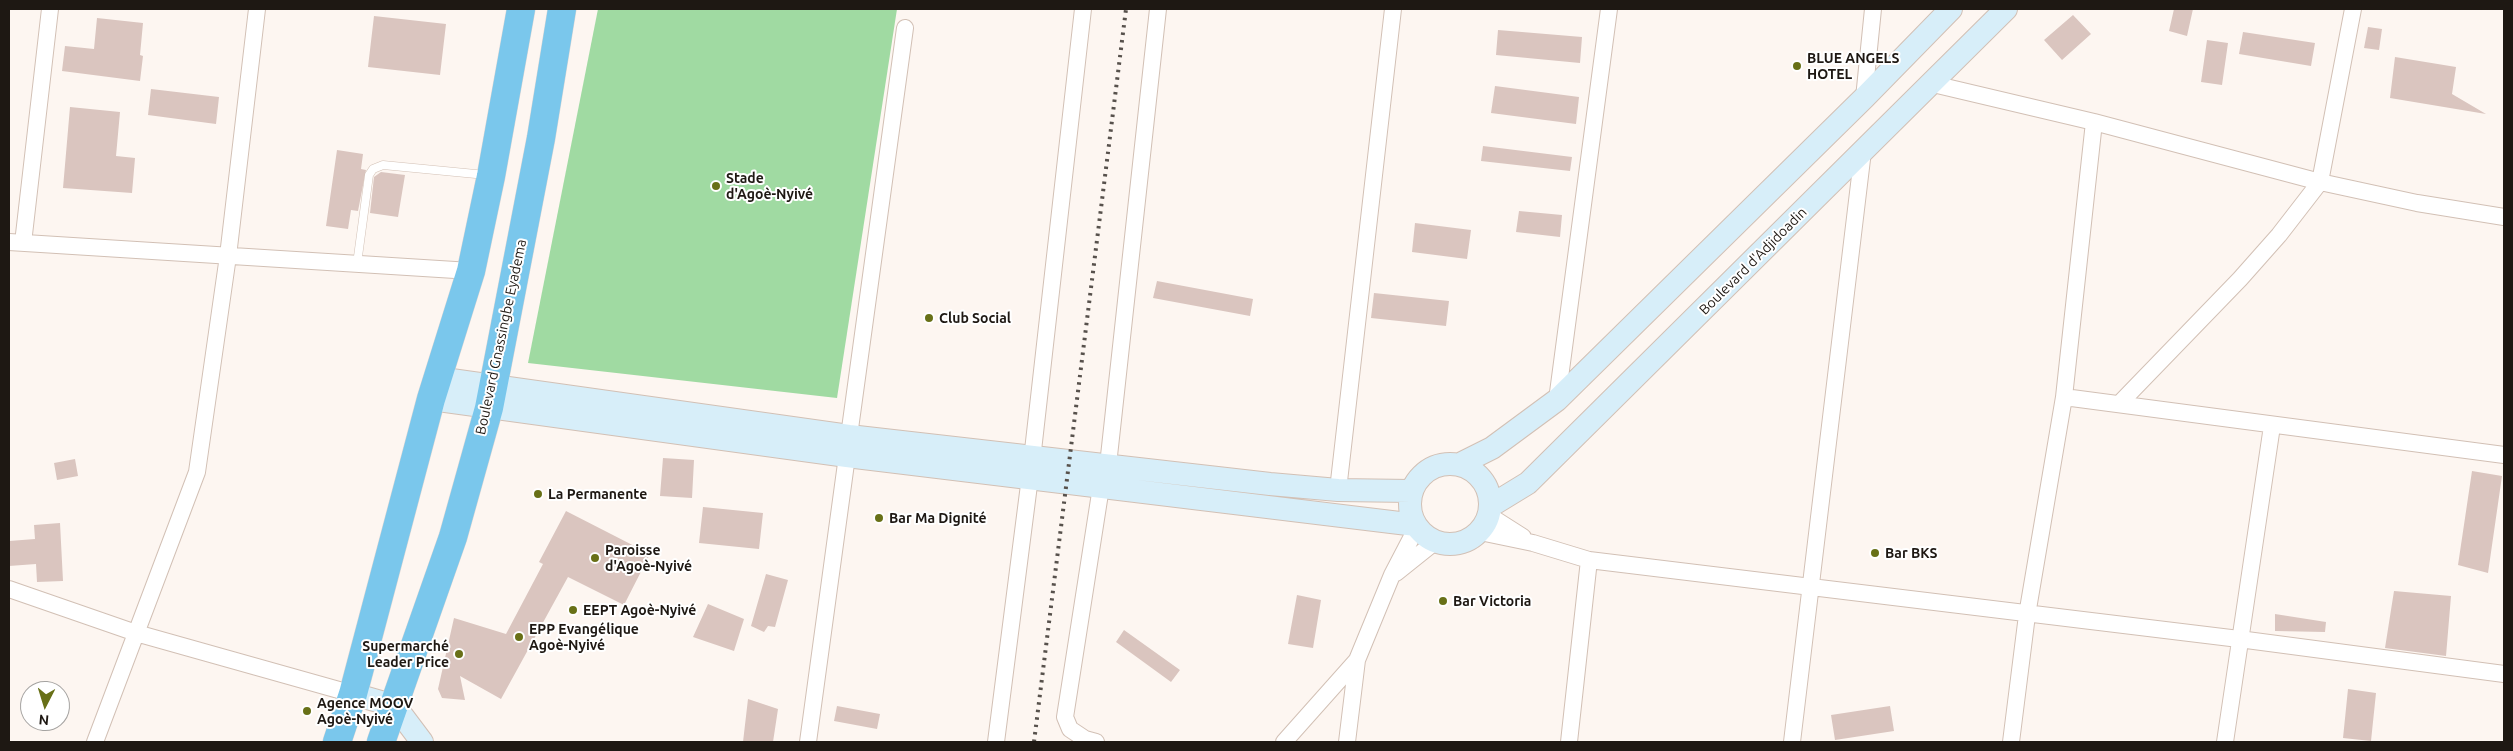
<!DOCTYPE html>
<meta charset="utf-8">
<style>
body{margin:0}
#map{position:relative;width:2513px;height:751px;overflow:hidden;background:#fdf6f1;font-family:Ubuntu,sans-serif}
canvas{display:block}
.frame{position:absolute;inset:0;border:10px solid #1e1813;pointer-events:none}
.north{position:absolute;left:20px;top:681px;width:50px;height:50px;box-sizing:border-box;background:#fff;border:1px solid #a5a3a1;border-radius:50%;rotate:185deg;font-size:14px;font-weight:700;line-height:20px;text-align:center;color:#1e1813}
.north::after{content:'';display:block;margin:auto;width:18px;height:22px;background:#687017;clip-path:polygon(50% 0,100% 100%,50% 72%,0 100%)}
</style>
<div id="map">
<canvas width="2513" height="751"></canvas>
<div class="frame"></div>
<div class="north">N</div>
</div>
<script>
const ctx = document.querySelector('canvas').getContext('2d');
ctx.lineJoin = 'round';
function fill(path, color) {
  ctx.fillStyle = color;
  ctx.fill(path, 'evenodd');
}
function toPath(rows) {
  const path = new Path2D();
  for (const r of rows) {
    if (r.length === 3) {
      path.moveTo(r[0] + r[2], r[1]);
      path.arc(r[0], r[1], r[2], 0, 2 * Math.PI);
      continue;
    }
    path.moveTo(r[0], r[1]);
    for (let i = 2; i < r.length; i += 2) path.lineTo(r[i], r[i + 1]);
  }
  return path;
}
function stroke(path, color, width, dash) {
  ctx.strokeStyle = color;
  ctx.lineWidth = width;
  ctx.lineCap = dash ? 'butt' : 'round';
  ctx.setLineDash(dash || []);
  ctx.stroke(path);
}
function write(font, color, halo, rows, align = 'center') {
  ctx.font = font + ' Ubuntu,sans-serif';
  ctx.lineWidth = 4;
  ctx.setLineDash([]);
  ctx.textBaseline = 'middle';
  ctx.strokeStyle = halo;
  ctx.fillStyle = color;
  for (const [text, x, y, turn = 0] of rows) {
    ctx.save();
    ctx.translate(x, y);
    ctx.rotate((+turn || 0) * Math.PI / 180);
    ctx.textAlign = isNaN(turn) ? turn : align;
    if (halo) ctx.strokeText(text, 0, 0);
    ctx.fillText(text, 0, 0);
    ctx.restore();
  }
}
const green = toPath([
 [598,9,897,9,837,398,528,363]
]);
const building = toPath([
 [2174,9,2193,9,2187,36,2169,31],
 [2073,15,2091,34,2062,60,2044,40],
 [374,16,446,24,440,75,368,67],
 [97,18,143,23,140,55,143,56,140,81,62,71,65,46,94,49],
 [2368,27,2382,29,2379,50,2364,48],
 [1498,30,1582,37,1580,63,1496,55],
 [2243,32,2315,43,2311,66,2239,54],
 [2207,40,2228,43,2222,85,2201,82],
 [2395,57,2456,67,2452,94,2486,114,2390,98],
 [1495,86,1579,97,1576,124,1491,113],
 [151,89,219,97,216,124,148,115],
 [70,107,120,112,116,156,135,158,132,193,63,188],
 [1483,146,1572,157,1570,171,1481,161],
 [337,150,363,154,361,169,366,170,358,211,351,210,348,229,326,226],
 [381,172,405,175,398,217,370,213,374,177],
 [1519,211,1562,215,1560,237,1516,232],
 [1415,223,1471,230,1467,259,1412,252],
 [1157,281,1253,299,1250,316,1153,298],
 [1374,293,1449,301,1446,326,1371,318],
 [663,458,694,460,692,498,660,496],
 [75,459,78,476,57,480,54,463],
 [2472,471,2502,476,2488,573,2458,565],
 [703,507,763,513,759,549,699,543],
 [566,511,650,554,624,605,568,577,501,699,460,676,465,700,442,698,438,689,454,618,506,634,543,564,539,562],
 [60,523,63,581,37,582,36,564,9,566,9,541,35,539,34,525],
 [766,574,788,580,775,627,768,626,764,632,751,626],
 [2394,591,2451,596,2446,656,2385,648],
 [1297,595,1321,600,1313,648,1288,644],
 [708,604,744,619,734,651,693,637],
 [2275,614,2326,622,2325,632,2275,631],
 [1124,630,1180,670,1171,682,1116,642],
 [2348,689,2376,693,2371,741,2343,738],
 [748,699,778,709,773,742,743,742],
 [837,706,880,714,877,729,834,721],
 [1890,706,1894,731,1835,740,1831,715]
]);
const lane = toPath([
 [357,264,369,175,373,169,383,165,486,175]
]);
const street = toPath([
 [1933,84,2094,122,2320,182,2417,203,2504,217],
 [1864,98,1873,9],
 [9,242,471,271],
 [23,243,50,9],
 [2064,397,2504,455],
 [1557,400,1609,9],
 [2120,403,2240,279,2279,235,2320,182,2353,9],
 [849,436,905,28],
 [1108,465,1158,9],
 [1338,490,1393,9],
 [1490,516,1523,537],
 [1480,532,1533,543,1589,560,2239,639,2504,674],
 [1396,573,1436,541],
 [9,589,136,633,353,694],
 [95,742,197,472,228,256,257,9],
 [808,742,847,456],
 [996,742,1030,477,1083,9],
 [1096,742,1085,739,1070,729,1065,717,1101,487],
 [1284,742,1357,660,1392,575,1417,527],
 [1347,742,1357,660],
 [1569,742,1589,560],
 [1792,742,1863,151],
 [2011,742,2027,615,2064,397,2094,122],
 [2225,742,2272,426]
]);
const secondary = toPath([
 [437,378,849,436,1270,484,1338,490,1411,491],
 [431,399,847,456,1416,525],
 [1450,504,40],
 [1460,464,1492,448,1557,400,1864,98,1951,9],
 [1492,505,1528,483,2006,9],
 [353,694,395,706,422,742]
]);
const highway = toPath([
 [337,742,353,694,431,399,471,271,491,176,521,9],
 [381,742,453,537,489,408,541,138,562,9]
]);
const rail = toPath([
 [1034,742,1126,9]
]);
const markers = [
 [1797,66,5,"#687017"],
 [716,186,5,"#687017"],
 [929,318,5,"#687017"],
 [538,494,5,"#687017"],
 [879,518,5,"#687017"],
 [1875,553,5,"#687017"],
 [595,558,5,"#687017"],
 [1443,601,5,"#687017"],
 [573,610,5,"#687017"],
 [519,637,5,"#687017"],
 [459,654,5,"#687017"],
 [307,711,5,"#687017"]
];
const poiNames = [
 ["BLUE ANGELS",1807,58],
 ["HOTEL",1807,74],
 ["Stade",726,178],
 ["d'Agoè-Nyivé",726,194],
 ["Club Social",939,318],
 ["La Permanente",548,494],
 ["Bar Ma Dignité",889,518],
 ["Paroisse",605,550],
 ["d'Agoè-Nyivé",605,566],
 ["Bar BKS",1885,553],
 ["Bar Victoria",1453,601],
 ["EEPT Agoè-Nyivé",583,610],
 ["EPP Evangélique",529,629],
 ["Agoè-Nyivé",529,645],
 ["Supermarché",449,646,"right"],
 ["Leader Price",449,662,"right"],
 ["Agence MOOV",317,703],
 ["Agoè-Nyivé",317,719]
];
const streetNames = [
 ["Boulevard d'Adjidoadin",1753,261,-45],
 ["Boulevard Gnassingbe Eyadema",501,337,-78]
];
fill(green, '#a0daa2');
fill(building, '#dac5bf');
stroke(lane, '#d2c0b5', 9);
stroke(street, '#d2c0b5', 18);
stroke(secondary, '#d2c0b5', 24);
stroke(highway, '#d6d5d5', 29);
stroke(lane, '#fff', 8);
stroke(street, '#fff', 16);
stroke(secondary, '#d7eef9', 22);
stroke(highway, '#7ac7ec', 28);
stroke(rail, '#57514c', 4, [2.5, 5]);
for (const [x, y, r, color] of markers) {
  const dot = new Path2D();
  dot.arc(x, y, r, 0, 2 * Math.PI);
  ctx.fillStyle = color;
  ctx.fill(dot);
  stroke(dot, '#fff', 2);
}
write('bold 14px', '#1e1813', '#fff', poiNames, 'left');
write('14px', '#1e1813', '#fff', streetNames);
</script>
